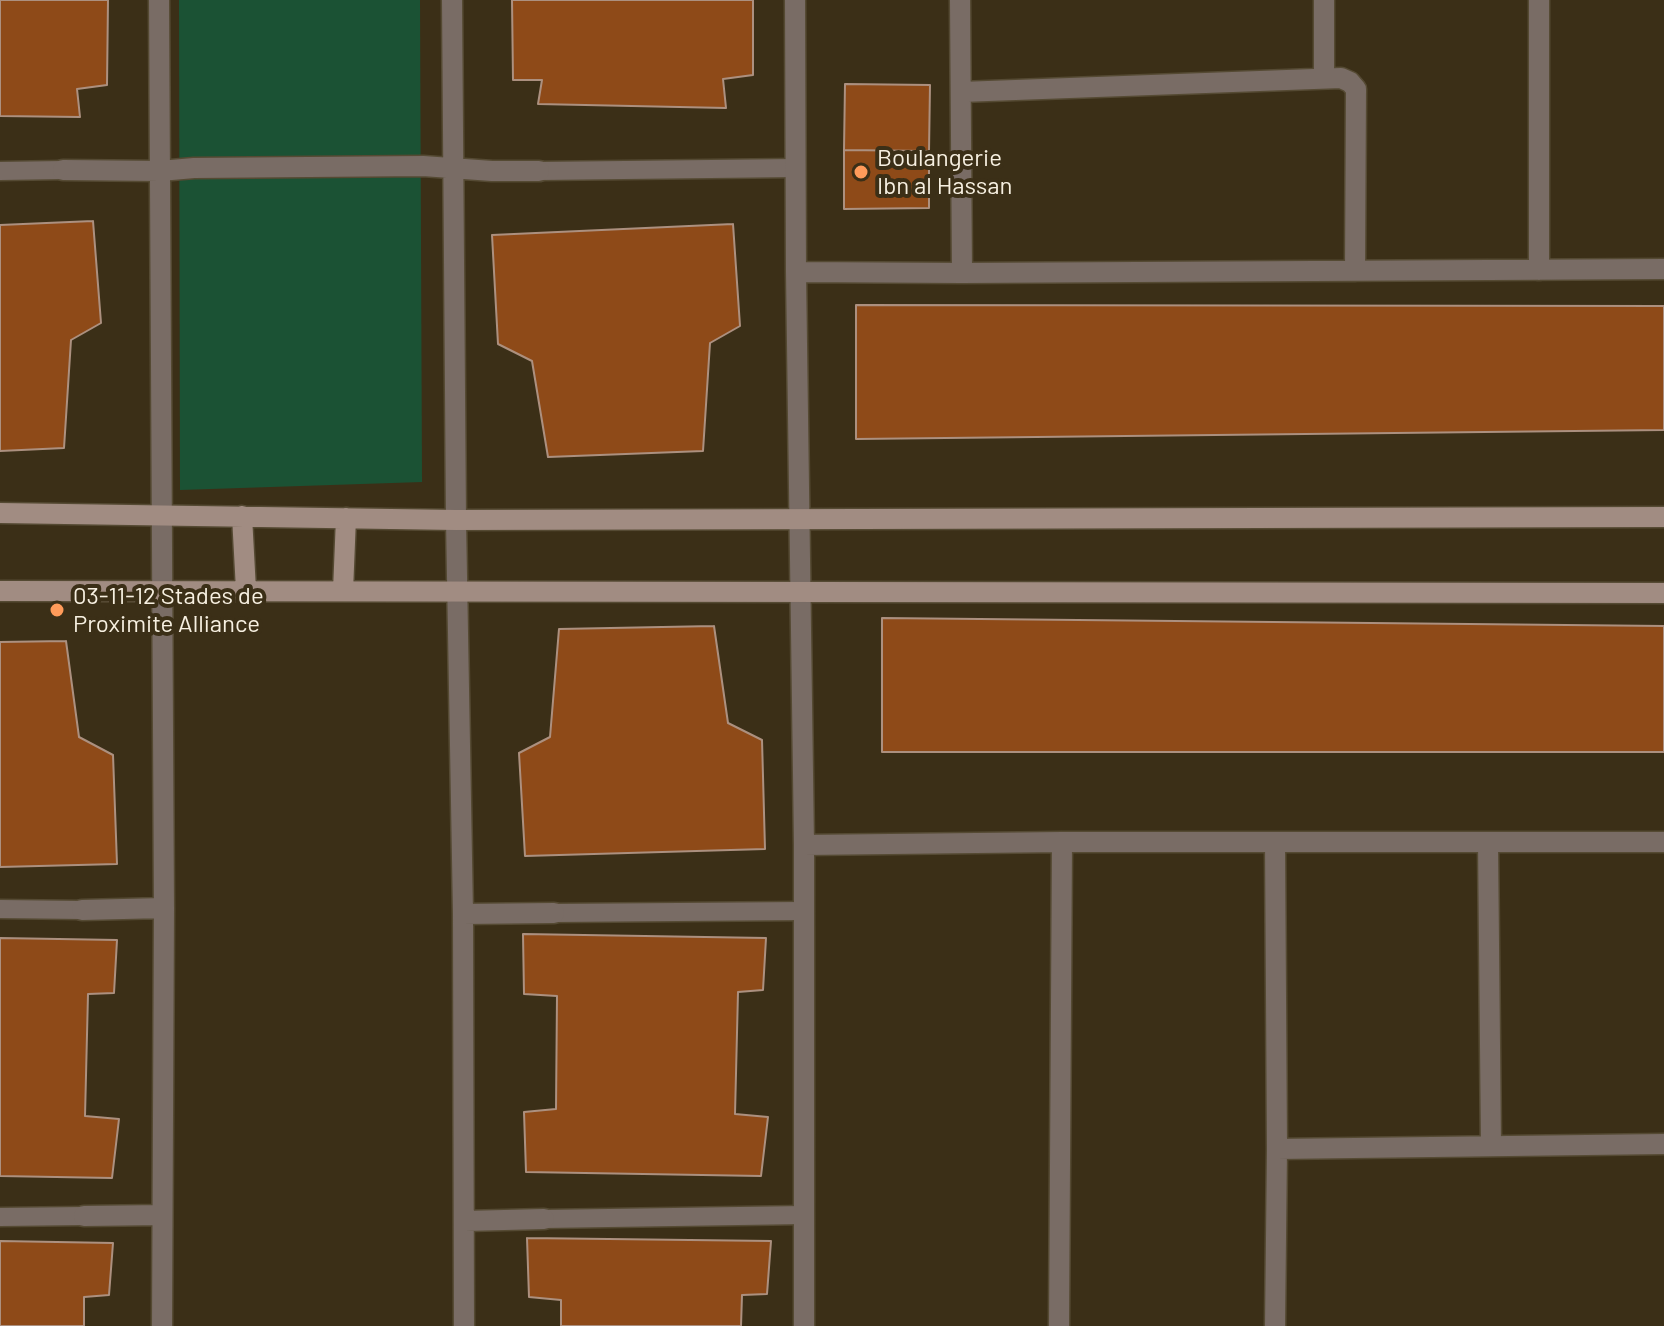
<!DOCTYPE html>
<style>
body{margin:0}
canvas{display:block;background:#3b2f17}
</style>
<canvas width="1664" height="1326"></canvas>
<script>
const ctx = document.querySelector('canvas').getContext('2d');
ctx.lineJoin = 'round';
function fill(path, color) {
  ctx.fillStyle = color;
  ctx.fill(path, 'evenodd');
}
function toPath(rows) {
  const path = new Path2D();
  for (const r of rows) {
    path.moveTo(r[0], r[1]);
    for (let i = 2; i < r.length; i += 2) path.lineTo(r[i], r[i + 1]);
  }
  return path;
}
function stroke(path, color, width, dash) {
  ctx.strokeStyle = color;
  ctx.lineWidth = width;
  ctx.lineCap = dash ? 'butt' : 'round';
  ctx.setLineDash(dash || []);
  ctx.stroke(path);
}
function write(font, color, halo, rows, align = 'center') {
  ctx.font = font + ' Barlow,sans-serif';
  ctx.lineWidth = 8;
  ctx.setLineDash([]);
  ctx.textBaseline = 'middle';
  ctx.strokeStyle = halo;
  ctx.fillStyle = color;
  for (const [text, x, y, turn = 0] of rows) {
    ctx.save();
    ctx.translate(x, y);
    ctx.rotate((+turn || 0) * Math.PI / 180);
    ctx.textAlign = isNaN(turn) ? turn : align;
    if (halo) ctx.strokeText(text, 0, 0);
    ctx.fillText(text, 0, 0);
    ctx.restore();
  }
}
const green = toPath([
 [179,0,420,0,422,482,180,490]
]);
const building = toPath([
 [0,0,108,0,107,85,77,89,80,117,0,116,0,0],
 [512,0,753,0,753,75,723,79,726,108,538,104,542,80,513,80,512,0],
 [845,84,930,85,929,151,844,150,845,84],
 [844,150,929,151,929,208,844,209,844,150],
 [93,221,101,323,71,340,64,448,0,451,0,225,93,221],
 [733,224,740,326,710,343,703,451,548,457,532,361,498,344,492,235,733,224],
 [856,305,1664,306,1664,430,856,439,856,305],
 [882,618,1664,626,1664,752,882,752,882,618],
 [714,626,728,723,762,740,765,849,525,856,519,753,550,737,559,629,714,626],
 [66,641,79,737,113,755,117,864,0,867,0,642,66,641],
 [523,934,766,938,763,990,738,992,735,1114,768,1117,761,1176,526,1172,524,1112,556,1109,557,996,524,994,523,934],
 [0,938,117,940,114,993,88,994,85,1116,119,1119,112,1178,0,1176,0,938],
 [527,1238,771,1241,767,1294,742,1295,741,1326,561,1326,561,1300,529,1297,527,1238],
 [0,1241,113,1243,109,1295,84,1297,84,1326,0,1326,0,1241]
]);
const lane = toPath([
 [0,171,63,170],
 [539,171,796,168],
 [0,909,82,910],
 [554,913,803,911],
 [0,1217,84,1216],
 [544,1219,804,1215]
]);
const street = toPath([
 [159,0,164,908,162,1326],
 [452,0,456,520,463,914,464,1326],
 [795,0,796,272,804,845,804,1326],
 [960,0,962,273],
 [1539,0,1539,270],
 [1324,78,1324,0],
 [961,92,1341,78,1350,82,1356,89,1355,271],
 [63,170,160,171,194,168,423,166,492,171,539,171],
 [796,272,962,273,1664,269],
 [1275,842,1277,1149,1275,1326],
 [1488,842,1491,1146],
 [804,845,1062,842,1664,842],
 [82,910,164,908],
 [463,914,554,913],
 [1277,1149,1664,1144],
 [84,1216,162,1215],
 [465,1221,544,1219],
 [1059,1326,1062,842]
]);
const secondary = toPath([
 [0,513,456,520,1664,517],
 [242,516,246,590],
 [0,591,1664,593],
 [343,591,346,518]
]);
const markers = [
 [861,172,8,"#ff9b5a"],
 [57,610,8,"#ff9b5a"]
];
const poiNames = [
 ["Boulangerie",877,158],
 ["Ibn al Hassan",877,186],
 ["03-11-12 Stades de",73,596],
 ["Proximite Alliance",73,624]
];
fill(green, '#1b5234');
fill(building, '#8e4a18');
stroke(building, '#ac907f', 2);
stroke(lane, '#554a33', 21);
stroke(street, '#554a33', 23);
stroke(secondary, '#554a33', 23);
stroke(lane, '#796c65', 18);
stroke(street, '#796c65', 20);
stroke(secondary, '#a18c82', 20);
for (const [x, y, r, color] of markers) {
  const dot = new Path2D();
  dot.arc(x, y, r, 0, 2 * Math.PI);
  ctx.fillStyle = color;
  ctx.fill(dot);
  stroke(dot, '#3b2f17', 3);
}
write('24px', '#f7f0e1', '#3b2f17', poiNames, 'left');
</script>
